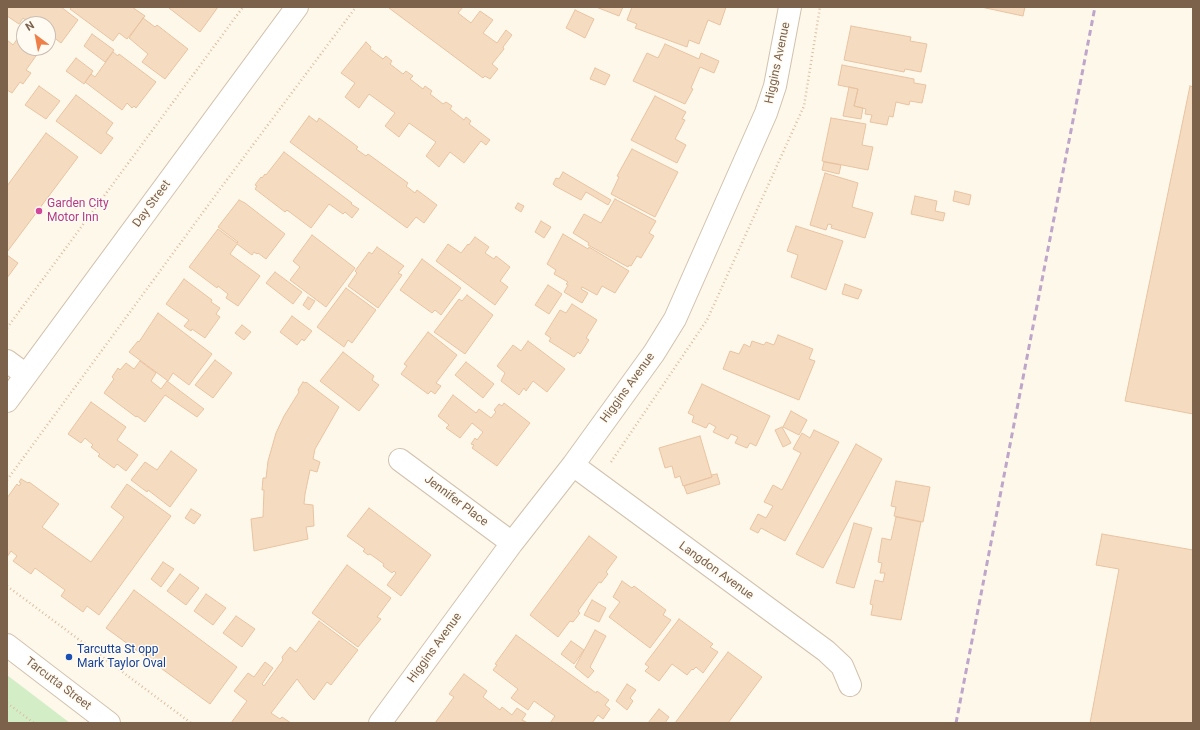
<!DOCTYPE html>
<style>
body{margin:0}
#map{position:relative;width:1200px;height:730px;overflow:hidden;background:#fef8eb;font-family:Roboto,sans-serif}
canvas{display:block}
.frame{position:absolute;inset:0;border:8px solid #7c614b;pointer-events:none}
.north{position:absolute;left:16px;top:16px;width:40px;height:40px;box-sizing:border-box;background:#fffbf3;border:1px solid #cbbdb0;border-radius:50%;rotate:328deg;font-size:11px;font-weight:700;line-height:16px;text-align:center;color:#7c614b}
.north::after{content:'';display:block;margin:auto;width:14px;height:18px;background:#ee7f49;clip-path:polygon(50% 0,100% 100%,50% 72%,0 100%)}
</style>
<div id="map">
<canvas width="1200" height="730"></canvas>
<div class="frame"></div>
<div class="north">N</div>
</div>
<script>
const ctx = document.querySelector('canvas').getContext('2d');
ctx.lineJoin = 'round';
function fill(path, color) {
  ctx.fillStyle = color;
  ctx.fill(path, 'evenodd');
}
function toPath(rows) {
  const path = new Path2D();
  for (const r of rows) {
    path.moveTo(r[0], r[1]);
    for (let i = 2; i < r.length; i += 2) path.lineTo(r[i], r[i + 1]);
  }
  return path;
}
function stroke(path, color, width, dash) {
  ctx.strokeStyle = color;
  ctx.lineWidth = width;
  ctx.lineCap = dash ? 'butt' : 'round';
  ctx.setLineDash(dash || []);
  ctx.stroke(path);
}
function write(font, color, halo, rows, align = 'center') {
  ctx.font = font + ' Roboto,sans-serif';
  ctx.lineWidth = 3;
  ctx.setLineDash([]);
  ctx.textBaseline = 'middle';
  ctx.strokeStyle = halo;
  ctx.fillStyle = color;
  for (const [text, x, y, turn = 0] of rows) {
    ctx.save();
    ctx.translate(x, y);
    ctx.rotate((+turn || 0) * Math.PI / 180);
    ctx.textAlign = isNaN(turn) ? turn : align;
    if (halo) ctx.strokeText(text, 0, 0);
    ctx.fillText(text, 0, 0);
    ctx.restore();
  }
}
const green = toPath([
 [7,675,70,723,7,723]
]);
const building = toPath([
 [7,7,61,7,78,20,61,43,48,33,48,24,31,24,23,18,19,24,7,16,7,7],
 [72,7,132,7,145,16,127,39,119,33,113,41,70,9,72,7],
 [170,7,218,7,200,32,169,8,170,7],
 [389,7,463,7,458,13,471,23,480,11,493,20,483,33,497,43,506,30,512,35,503,47,504,49,492,64,498,69,490,79,485,76,483,78,389,8,389,7],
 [596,7,623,7,619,16,596,7],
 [632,7,726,7,720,25,708,20,699,44,689,40,687,47,635,28,637,24,627,20,632,7],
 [981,7,1025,7,1023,16,981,7],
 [575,10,594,19,585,38,566,28,575,10],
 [143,18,155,27,157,25,188,49,165,79,142,62,148,54,129,38,143,18],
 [851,26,911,37,910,41,927,44,921,72,905,69,904,72,844,60,851,26],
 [92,34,114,50,105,62,84,46,92,34],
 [18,38,24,43,24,48,31,48,38,53,26,70,31,73,23,84,20,82,12,93,7,90,7,40,13,45,18,38],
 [366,42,371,47,370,49,383,59,386,56,392,61,390,64,403,74,406,71,413,76,410,79,423,89,425,86,432,91,430,94,443,104,446,102,452,106,450,109,464,120,466,117,471,121,469,124,490,140,486,145,481,141,464,163,450,152,439,167,426,156,436,142,409,123,399,137,385,126,395,113,369,94,359,108,345,97,355,83,341,73,366,42],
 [665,44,699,59,701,53,719,61,714,73,700,67,691,88,693,89,685,104,633,81,647,53,658,58,665,44],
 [113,52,118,56,119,54,156,82,136,108,134,106,132,108,127,103,122,110,85,82,91,74,95,77,113,52],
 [76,58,93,71,84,84,66,71,76,58],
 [842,65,914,79,914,83,926,85,922,103,910,101,909,105,896,102,893,117,889,116,887,125,870,122,872,115,865,114,866,109,854,106,858,89,838,85,842,65],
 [595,68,610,75,605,85,590,79,595,68],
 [39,86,60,101,46,119,25,105,39,86],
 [1190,86,1193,87,1193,414,1125,401,1190,86],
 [849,87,858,89,854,106,863,108,861,119,843,116,849,87],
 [76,95,113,123,106,133,113,138,101,154,56,121,76,95],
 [655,96,686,112,682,119,685,120,675,139,686,145,677,163,631,140,655,96],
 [309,116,317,122,319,118,358,147,356,149,366,156,368,154,408,183,406,186,415,193,417,190,437,205,424,223,416,217,407,228,290,142,309,116],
 [831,118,866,124,862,145,873,147,868,170,822,161,831,118],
 [46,133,78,157,7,252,7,186,46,133],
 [632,149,678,172,655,217,611,194,619,177,617,176,632,149],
 [284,152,352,203,351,204,359,209,352,218,345,212,343,214,329,204,311,228,287,210,285,212,255,189,257,186,255,185,261,177,262,178,265,174,266,175,284,152],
 [824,162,841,165,839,174,822,170,824,162],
 [563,172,611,200,608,205,586,192,581,200,555,186,553,184,556,178,559,179,563,172],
 [825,173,858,183,852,207,873,213,865,238,831,228,832,225,828,224,826,230,810,225,825,173],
 [955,191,971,195,969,205,953,201,955,191],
 [915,196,937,201,935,211,945,213,943,221,911,214,915,196],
 [615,199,656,221,649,233,654,236,641,258,637,256,631,266,629,265,628,267,588,245,589,243,573,233,584,214,601,223,615,199],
 [239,200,245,203,285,234,266,259,258,253,257,254,254,252,252,255,237,244,230,254,260,276,238,306,226,298,228,294,218,286,217,288,189,267,218,229,237,243,238,242,218,227,239,200],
 [518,203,524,206,521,212,515,208,518,203],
 [541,221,551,227,544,238,535,232,541,221],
 [796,226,843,241,826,290,791,277,798,255,787,251,796,226],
 [563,234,588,249,589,247,629,271,615,293,602,286,597,295,582,287,581,289,588,293,582,303,564,292,568,285,566,284,568,282,554,274,556,270,547,264,563,234],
 [312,235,355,268,326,307,290,280,300,267,293,261,312,235],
 [475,237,489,247,485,253,494,259,496,256,510,267,500,281,508,287,495,305,436,261,448,244,461,253,468,244,469,245,475,237],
 [377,247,404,266,398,273,402,275,378,308,348,286,357,273,355,271,369,252,372,254,377,247],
 [7,255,18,263,7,278,7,255],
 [422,259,461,288,441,315,435,310,432,313,400,290,422,259],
 [275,272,302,292,293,304,266,283,275,272],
 [184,279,212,300,211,302,220,308,216,314,220,317,205,338,192,329,191,331,184,326,189,320,166,304,184,279],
 [845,284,862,290,858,299,842,294,845,284],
 [548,285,562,294,549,314,535,305,548,285],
 [346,288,376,310,352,343,348,340,344,347,317,327,346,288],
 [467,295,493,315,465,354,434,332,459,299,462,301,467,295],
 [308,297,315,301,309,310,303,305,308,297],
 [572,304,597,320,586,338,589,340,580,354,578,352,574,357,549,341,551,338,545,334,560,310,566,313,572,304],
 [158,313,212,354,189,385,173,373,168,381,129,352,138,341,139,342,158,313],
 [292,316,312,331,304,341,302,339,297,345,280,332,292,316],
 [242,325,251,332,244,340,235,333,242,325],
 [428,332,457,355,436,383,441,386,435,394,431,391,428,394,401,374,407,366,404,364,428,332],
 [778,335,813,349,809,359,815,361,799,400,723,369,730,351,739,354,744,344,750,347,752,341,764,345,766,342,774,345,778,335],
 [528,341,565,369,547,392,533,381,526,391,524,388,519,395,501,381,505,373,497,366,513,345,521,351,528,341],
 [343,352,374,376,372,380,379,385,359,411,320,381,343,352],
 [215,360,232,373,213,398,195,385,215,360],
 [140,361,156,373,151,381,161,389,167,381,204,409,197,417,165,395,145,422,137,416,136,417,104,393,114,379,112,377,118,368,120,370,126,363,134,369,140,361],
 [466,362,494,384,483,398,455,375,466,362],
 [303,382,305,383,306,382,339,407,315,449,313,459,320,462,317,472,310,470,305,494,304,504,313,505,314,526,306,527,308,539,254,551,251,519,263,517,264,490,262,490,263,478,266,478,268,461,276,433,284,416,299,392,298,390,303,382],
 [702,384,770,416,756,446,750,443,747,448,735,443,738,437,731,434,728,439,713,432,716,427,709,423,706,428,692,422,694,416,688,413,702,384],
 [453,395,476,413,479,409,491,418,496,412,494,410,499,404,502,406,504,403,530,423,497,466,472,448,474,445,471,444,475,438,477,440,483,432,472,423,460,438,446,428,449,425,438,416,453,395],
 [91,402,126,427,117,440,138,455,126,471,117,464,114,468,98,456,100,454,91,447,93,445,85,438,81,443,68,434,91,402],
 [791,411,807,420,799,435,783,427,791,411],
 [782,427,791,443,783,447,775,430,782,427],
 [814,430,839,442,785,541,761,528,758,533,750,529,758,514,766,518,773,506,764,502,773,485,782,490,801,453,793,449,802,433,810,438,814,430],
 [700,436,712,477,683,486,680,476,675,478,672,466,665,468,659,448,700,436],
 [856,444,882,459,823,568,796,554,856,444],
 [171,451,197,470,170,507,148,490,147,492,131,480,145,462,157,470,171,451],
 [717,474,720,484,687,494,684,486,712,477,711,475,717,474],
 [21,479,28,483,29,482,59,504,42,527,91,562,124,517,111,507,127,484,171,516,99,615,87,606,83,612,61,596,65,590,35,568,31,574,13,561,17,556,11,551,7,557,7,498,17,484,19,486,21,483,19,482,21,479],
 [896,481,930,487,923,522,894,516,896,507,891,506,896,481],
 [369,508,431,555,401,596,387,585,396,573,394,571,392,573,383,566,384,564,370,554,368,555,363,551,365,549,347,536,369,508],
 [191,509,201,515,194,524,185,518,191,509],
 [896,517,921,522,901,620,871,615,873,605,870,604,875,580,883,582,885,573,880,573,882,563,878,562,882,538,891,540,896,517],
 [854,523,872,528,854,588,836,583,854,523],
 [1102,534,1193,550,1193,723,1090,723,1119,569,1096,565,1102,534],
 [589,536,617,557,606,572,608,574,601,583,599,582,578,611,580,613,573,622,570,621,558,637,530,615,589,536],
 [163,562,174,569,161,587,151,579,163,562],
 [347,565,391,598,377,617,381,619,358,647,312,613,347,565],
 [180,574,199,588,186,605,167,591,180,574],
 [622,581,632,588,634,586,666,610,663,615,671,620,650,648,609,617,620,602,613,597,622,581],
 [134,590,237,667,210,704,106,628,134,590],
 [206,594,226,608,213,625,194,611,206,594],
 [592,600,606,608,599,622,584,615,592,600],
 [236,616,255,629,242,647,223,633,236,616],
 [679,619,713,644,710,647,718,652,703,673,696,667,693,670,692,669,687,675,672,664,659,681,645,671,649,667,645,664,679,619],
 [319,621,358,650,331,685,327,682,314,700,309,695,297,679,271,713,280,719,282,717,291,723,231,723,247,701,234,691,248,673,254,677,265,662,273,668,262,684,264,686,283,660,282,657,290,647,296,652,319,621],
 [595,630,606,636,590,667,594,671,588,678,575,667,595,630],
 [516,635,596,693,597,691,609,700,605,705,610,709,603,719,598,715,592,723,550,723,555,716,534,701,528,710,511,698,518,689,493,670,497,665,495,664,516,635],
 [571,641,584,650,574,664,561,654,571,641],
 [728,652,762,677,728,723,675,723,728,652],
 [464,674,487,691,483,697,500,710,502,707,512,715,517,708,526,714,522,720,528,723,435,723,454,697,449,694,464,674],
 [627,684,636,690,630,698,633,701,627,710,616,701,627,684],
 [659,709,669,717,665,723,648,723,659,709]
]);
const path = toPath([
 [7,328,243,7],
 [611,462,707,320,804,106,820,7],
 [7,480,223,185,356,7],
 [7,586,191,723],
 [7,703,34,723]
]);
const minor = toPath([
 [7,361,26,375],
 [7,401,297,7],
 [400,460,512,543],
 [573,465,826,651,842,666,850,685],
 [7,645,109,723],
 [380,723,512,543,573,465,654,353,675,319,766,113,775,86,790,7]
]);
const rail = toPath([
 [956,723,1095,7]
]);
const markers = [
 [39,211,4,"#d1479c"],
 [69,657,4,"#1a4fb4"]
];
const streetNames = [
 ["Higgins Avenue",778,63,-78],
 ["Day Street",152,204,-54],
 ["Higgins Avenue",628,388,-54],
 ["Jennifer Place",456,501,37],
 ["Langdon Avenue",716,571,36],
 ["Higgins Avenue",435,648,-54],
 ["Tarcutta Street",58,684,37]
];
const hotelNames = [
 ["Garden City",47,204],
 ["Motor Inn",47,218]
];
const transitNames = [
 ["Tarcutta St opp",77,650],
 ["Mark Taylor Oval",77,664]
];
fill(green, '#d3eec7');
fill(building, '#f5dbc0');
stroke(building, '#e9c3a0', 1);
stroke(minor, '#d2c2ae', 24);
stroke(path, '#dcbea2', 2.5, [1, 3]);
stroke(minor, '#fff', 22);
stroke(rail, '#bea6cb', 3, [6, 4]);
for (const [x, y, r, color] of markers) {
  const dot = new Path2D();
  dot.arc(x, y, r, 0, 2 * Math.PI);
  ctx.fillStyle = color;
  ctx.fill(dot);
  stroke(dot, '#fffbf3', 1.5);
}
write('12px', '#7c614b', '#fffbf3', streetNames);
write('12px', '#b23c85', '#fffbf3', hotelNames, 'left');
write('12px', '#164399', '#fffbf3', transitNames, 'left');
</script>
